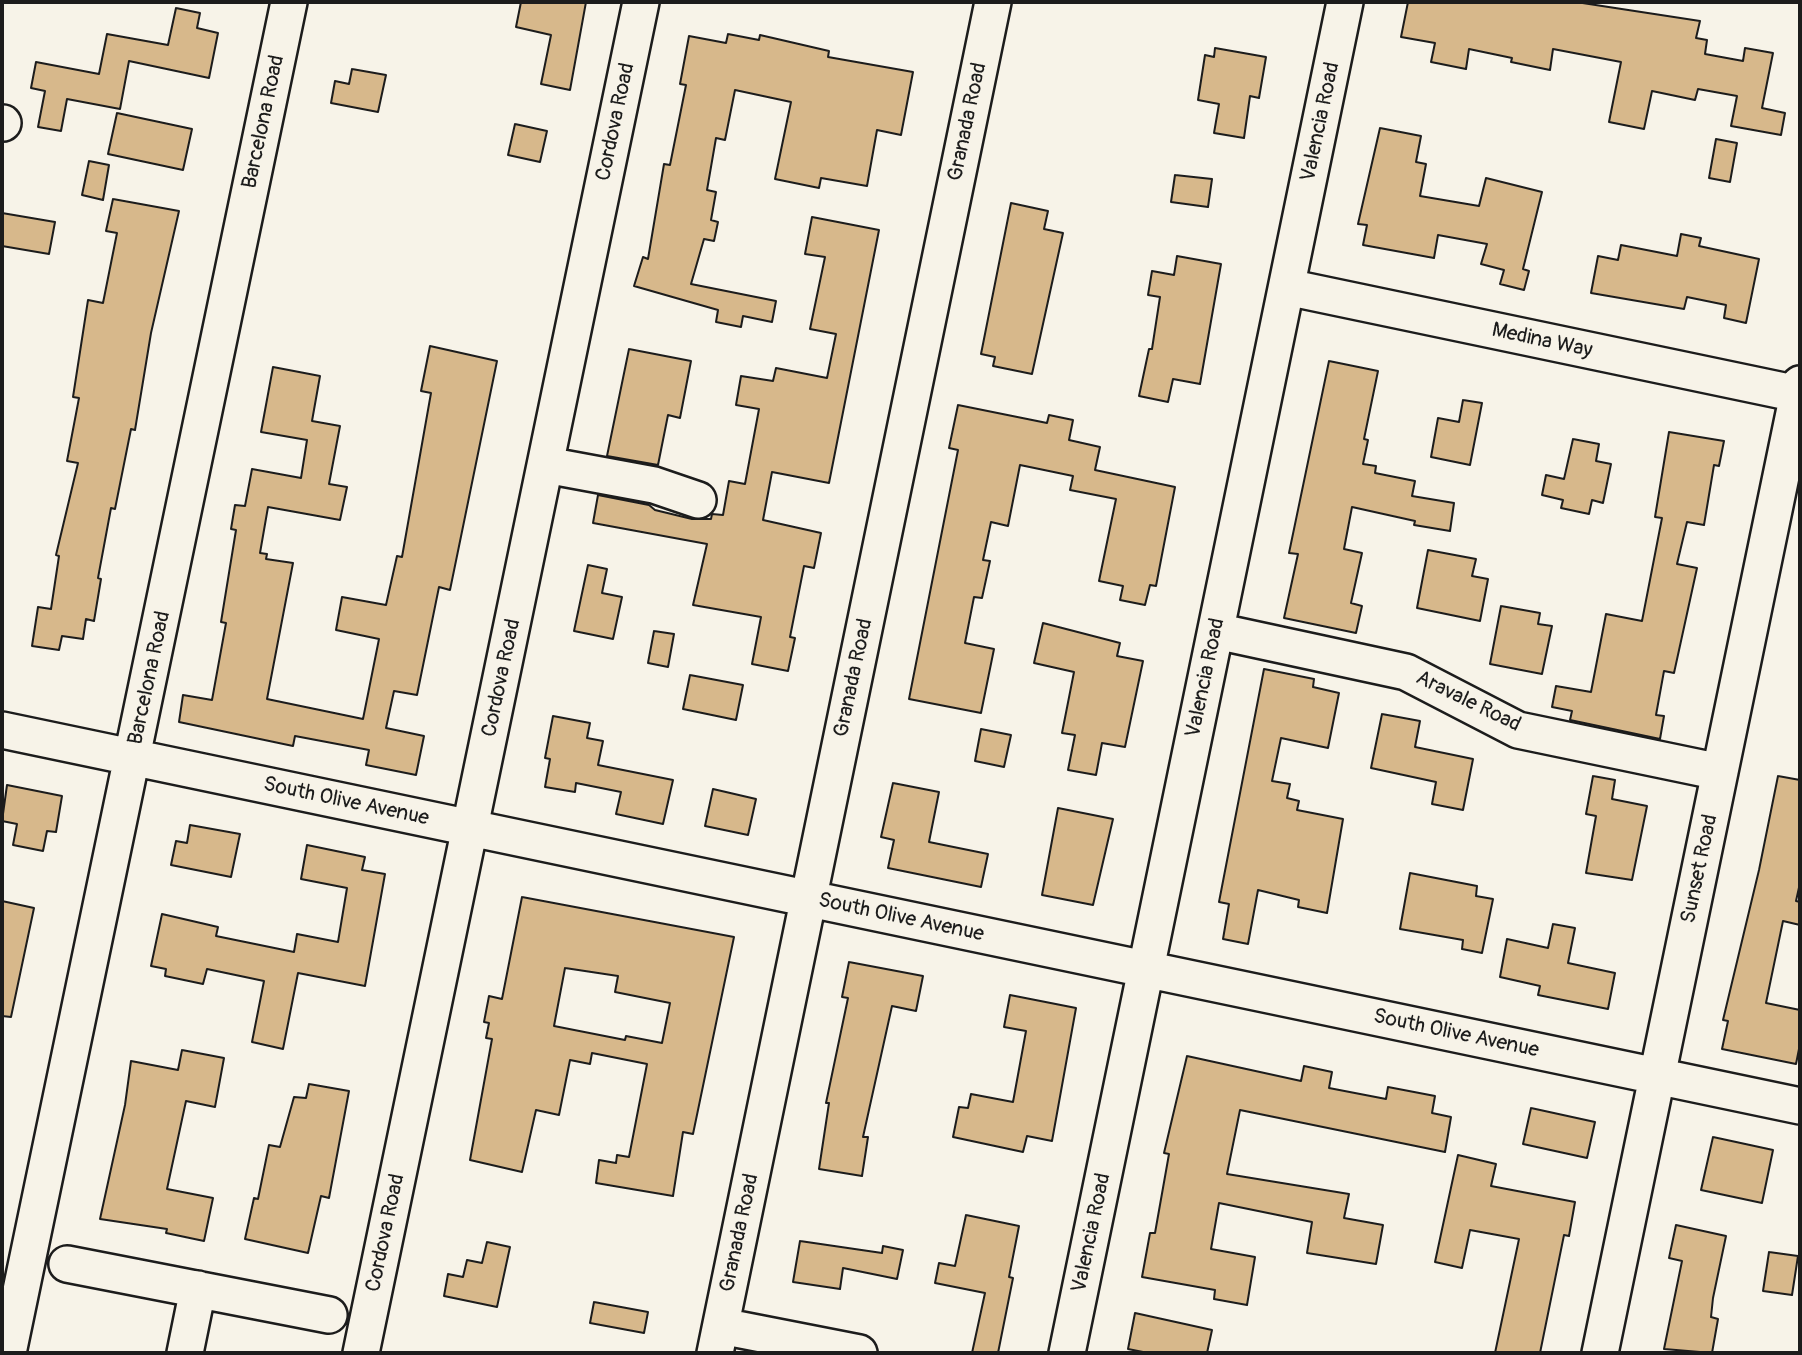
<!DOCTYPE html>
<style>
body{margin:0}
#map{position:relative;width:1802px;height:1355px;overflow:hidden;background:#f7f3e8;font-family:Pangolin,sans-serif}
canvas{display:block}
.frame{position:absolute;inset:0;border:4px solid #1c1c1c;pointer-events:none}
</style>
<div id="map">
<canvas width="1802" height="1355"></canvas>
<div class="frame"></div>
</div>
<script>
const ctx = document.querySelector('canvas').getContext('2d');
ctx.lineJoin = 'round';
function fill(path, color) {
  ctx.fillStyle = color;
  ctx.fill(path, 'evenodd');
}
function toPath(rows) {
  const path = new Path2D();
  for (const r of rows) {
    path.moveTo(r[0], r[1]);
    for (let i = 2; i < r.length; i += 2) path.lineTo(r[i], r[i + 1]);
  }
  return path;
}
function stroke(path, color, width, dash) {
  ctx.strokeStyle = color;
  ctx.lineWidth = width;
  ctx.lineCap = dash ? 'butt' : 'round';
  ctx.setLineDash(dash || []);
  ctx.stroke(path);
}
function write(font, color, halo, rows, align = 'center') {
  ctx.font = font + ' Pangolin,sans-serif';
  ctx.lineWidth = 5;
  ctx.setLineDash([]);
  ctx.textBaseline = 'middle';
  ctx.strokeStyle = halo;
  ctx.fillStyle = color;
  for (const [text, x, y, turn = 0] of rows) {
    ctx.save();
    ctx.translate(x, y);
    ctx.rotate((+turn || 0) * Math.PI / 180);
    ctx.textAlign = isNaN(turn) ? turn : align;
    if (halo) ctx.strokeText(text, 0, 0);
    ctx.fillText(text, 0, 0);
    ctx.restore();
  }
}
const building = toPath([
 [521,2,586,2,570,90,541,84,551,35,516,27,521,2],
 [1408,2,1576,2,1700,21,1696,38,1707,40,1705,54,1743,61,1745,48,1773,53,1762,108,1785,113,1781,135,1731,126,1737,96,1698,89,1695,100,1652,91,1644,129,1609,122,1621,62,1553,49,1550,70,1511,62,1512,58,1469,49,1466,69,1431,62,1435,43,1401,37,1408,2],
 [176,8,200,13,197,28,218,33,209,78,129,61,120,109,67,99,61,131,38,127,45,91,31,88,36,62,99,74,107,34,168,45,176,8],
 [728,34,759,40,760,35,829,51,828,57,913,72,901,135,877,130,867,186,821,178,819,188,775,179,791,102,735,90,725,140,716,138,707,190,716,192,711,220,718,222,714,241,704,239,691,284,776,301,772,322,743,316,741,327,716,322,718,310,634,286,643,257,648,259,664,164,670,165,686,85,680,84,689,36,726,43,728,34],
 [1215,48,1266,57,1259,98,1250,96,1244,138,1214,133,1219,104,1198,100,1205,55,1214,57,1215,48],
 [352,69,386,75,378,112,331,103,335,81,349,84,352,69],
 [117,113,192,129,183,170,108,154,117,113],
 [515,124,547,131,540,162,508,155,515,124],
 [1380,128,1421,136,1416,162,1426,164,1420,196,1479,206,1486,178,1542,192,1523,269,1529,271,1524,290,1500,284,1504,270,1481,264,1487,244,1438,235,1434,258,1363,245,1367,225,1358,224,1380,128],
 [1716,139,1737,143,1730,182,1709,178,1716,139],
 [89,161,109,165,103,200,82,195,89,161],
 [1175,175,1212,179,1208,207,1171,202,1175,175],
 [113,199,179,211,151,333,135,430,131,429,115,509,111,508,98,578,101,579,94,621,86,619,83,639,62,636,59,650,32,646,38,607,51,609,59,556,56,555,78,463,67,461,79,398,73,397,88,300,103,303,117,233,106,231,113,199],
 [1011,203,1048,211,1044,229,1063,233,1032,374,993,366,995,357,981,354,1011,203],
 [2,213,55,222,49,254,2,246,2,213],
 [812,217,879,230,829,483,772,472,763,520,821,533,814,568,804,566,790,637,795,638,788,671,752,664,761,617,693,605,707,544,593,523,598,495,649,505,655,510,692,519,711,519,712,514,723,515,729,481,745,484,759,409,736,405,741,376,773,381,776,368,827,378,836,334,810,329,825,257,805,254,812,217],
 [1681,234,1701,238,1699,246,1759,259,1746,323,1724,318,1726,305,1687,297,1684,309,1591,293,1598,256,1618,260,1621,245,1677,256,1681,234],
 [1177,256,1221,264,1200,384,1173,379,1168,402,1139,396,1149,349,1152,349,1160,297,1148,295,1152,271,1174,275,1177,256],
 [430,346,497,361,450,590,439,587,417,695,394,691,386,728,424,736,416,775,366,765,369,750,295,736,293,746,179,722,183,695,212,700,226,623,221,622,236,530,231,529,235,505,245,506,252,469,301,478,307,440,261,432,273,367,320,376,312,421,340,426,329,484,347,487,340,520,268,507,260,553,267,554,266,559,293,563,267,699,363,719,379,639,336,630,342,597,386,605,397,556,402,557,431,393,421,391,430,346],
 [629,349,691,361,680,418,668,415,658,465,607,456,629,349],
 [1329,361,1378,371,1364,439,1368,440,1363,464,1376,466,1375,473,1415,481,1412,496,1454,503,1450,531,1414,525,1415,521,1352,507,1344,549,1362,553,1351,603,1362,606,1356,633,1284,618,1298,554,1289,553,1329,361],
 [1463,400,1482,403,1470,465,1431,457,1438,418,1459,422,1463,400],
 [958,405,1047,423,1049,415,1073,420,1069,440,1100,447,1095,470,1175,487,1156,586,1150,585,1145,605,1120,600,1123,586,1099,581,1116,499,1070,490,1073,476,1020,465,1008,526,991,522,983,560,990,561,982,598,974,597,965,643,994,649,981,713,909,699,958,450,949,448,958,405],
 [1669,432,1724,441,1719,466,1714,465,1704,525,1687,522,1677,564,1697,568,1674,673,1664,671,1656,715,1664,716,1660,739,1570,720,1572,711,1552,707,1556,686,1591,692,1606,614,1642,621,1662,518,1655,517,1669,432],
 [1573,439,1599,444,1596,461,1611,464,1603,503,1592,500,1589,514,1561,508,1563,500,1542,495,1546,475,1564,479,1573,439],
 [1428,550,1476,559,1472,576,1488,579,1480,621,1417,608,1428,550],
 [588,565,607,569,602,593,622,597,613,639,574,631,588,565],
 [1501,606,1540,613,1538,624,1552,626,1542,674,1490,664,1501,606],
 [1043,623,1120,643,1117,656,1143,661,1125,747,1102,743,1096,775,1068,770,1075,735,1062,733,1074,672,1034,663,1043,623],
 [654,631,674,634,668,667,648,663,654,631],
 [1264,669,1314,679,1313,687,1339,693,1328,748,1281,738,1272,781,1290,784,1287,798,1299,801,1297,810,1343,819,1327,913,1298,907,1299,900,1258,890,1248,944,1223,939,1229,904,1219,902,1264,669],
 [690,675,743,685,736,720,683,709,690,675],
 [1382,714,1420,721,1415,747,1473,759,1463,810,1432,804,1436,782,1371,768,1382,714],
 [553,716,590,723,587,738,603,741,598,765,673,780,663,824,616,814,621,792,576,783,575,792,545,787,550,759,545,758,553,716],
 [981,729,1011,735,1004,767,975,761,981,729],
 [1593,776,1615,780,1612,799,1647,806,1632,880,1586,873,1596,816,1586,814,1593,776],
 [1778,776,1800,780,1800,883,1796,901,1800,902,1800,925,1783,921,1766,1003,1800,1010,1800,1044,1796,1064,1722,1049,1728,1021,1723,1020,1759,870,1778,776],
 [893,783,939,792,929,842,988,854,981,887,888,868,894,840,881,837,893,783],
 [7,785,62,796,56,832,47,831,43,851,13,845,17,824,2,821,7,785],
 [713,789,756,799,748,835,705,826,713,789],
 [1058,808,1113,819,1093,905,1042,895,1058,808],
 [190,825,240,834,231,877,171,865,176,841,187,843,190,825],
 [307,845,365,857,362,870,385,874,365,986,298,973,283,1049,252,1042,264,981,207,969,203,984,165,976,166,969,151,966,162,914,218,927,216,936,294,952,297,934,338,942,347,888,301,879,307,845],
 [1410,873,1477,886,1476,896,1493,899,1482,953,1462,949,1463,940,1400,929,1410,873],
 [522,897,734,937,693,1134,683,1132,673,1196,596,1183,599,1160,616,1163,617,1155,629,1157,647,1064,592,1053,590,1064,570,1060,559,1115,536,1110,522,1172,470,1160,492,1039,486,1038,489,1023,484,1022,489,996,502,999,522,897],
 [565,968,618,976,615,992,670,1003,662,1043,626,1036,625,1040,554,1026,565,968],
 [2,901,34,908,11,1017,2,1016,2,901],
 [1553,924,1575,928,1568,963,1615,973,1608,1009,1538,995,1540,986,1500,977,1507,939,1548,948,1553,924],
 [849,962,923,976,916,1011,892,1006,863,1137,868,1137,862,1176,819,1169,829,1103,826,1103,848,998,842,997,849,962],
 [1010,995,1076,1008,1052,1141,1027,1136,1023,1152,953,1137,959,1107,968,1108,971,1094,1013,1102,1026,1031,1004,1027,1010,995],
 [182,1050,224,1058,215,1107,186,1101,167,1189,213,1198,204,1241,166,1233,167,1229,100,1219,125,1105,131,1061,178,1070,182,1050],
 [1187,1056,1301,1081,1304,1066,1332,1072,1329,1088,1386,1099,1388,1087,1435,1096,1432,1113,1451,1117,1445,1152,1240,1110,1227,1174,1349,1194,1344,1218,1383,1225,1376,1264,1307,1253,1312,1222,1219,1203,1211,1249,1255,1257,1247,1305,1214,1299,1215,1290,1142,1277,1150,1233,1155,1233,1169,1154,1164,1153,1187,1056],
 [309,1084,349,1091,329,1198,321,1196,308,1253,245,1239,254,1198,258,1199,269,1145,280,1147,294,1097,306,1098,309,1084],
 [1531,1108,1595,1122,1587,1158,1523,1144,1531,1108],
 [1713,1137,1773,1150,1762,1203,1701,1190,1713,1137],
 [1458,1155,1496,1164,1491,1186,1575,1202,1569,1236,1564,1235,1540,1353,1495,1353,1519,1239,1470,1230,1462,1268,1435,1262,1458,1155],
 [966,1215,1019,1226,1009,1277,1013,1278,998,1353,972,1353,985,1293,935,1283,939,1263,955,1266,966,1215],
 [1676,1225,1726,1236,1713,1298,1711,1317,1718,1319,1712,1353,1664,1349,1682,1261,1669,1258,1676,1225],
 [800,1241,882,1253,883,1246,903,1250,897,1279,843,1268,840,1289,793,1282,800,1241],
 [487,1242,510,1247,497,1307,444,1296,448,1274,463,1277,467,1260,482,1263,487,1242],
 [1769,1252,1798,1256,1792,1295,1763,1291,1769,1252],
 [594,1302,648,1312,644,1333,590,1323,594,1302],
 [1135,1313,1212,1330,1207,1353,1148,1353,1128,1349,1135,1313]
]);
const minor = toPath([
 [2,123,3,123],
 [1287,287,1798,394],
 [546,465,654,485,698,500],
 [1216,631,1406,672,1518,730,1720,772],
 [2,730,1800,1106],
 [67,1264,329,1315],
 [721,1326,859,1353],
 [8,1353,289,2],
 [185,1353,198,1289],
 [361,1353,641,2],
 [715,1353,993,2],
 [1067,1353,1345,2],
 [1600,1353,1800,384]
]);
const streetNames = [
 ["Barcelona Road",264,122,-78],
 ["Cordova Road",616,122,-78],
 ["Granada Road",968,122,-78],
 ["Valencia Road",1321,122,-78],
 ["Medina Way",1542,341,12],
 ["Barcelona Road",150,678,-78],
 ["Cordova Road",502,678,-78],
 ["Granada Road",854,678,-78],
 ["Valencia Road",1206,678,-78],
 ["Aravale Road",1468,702,26],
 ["South Olive Avenue",346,802,12],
 ["Sunset Road",1700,869,-78],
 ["South Olive Avenue",901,918,12],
 ["South Olive Avenue",1456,1034,12],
 ["Cordova Road",386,1233,-78],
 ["Granada Road",740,1233,-78],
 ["Valencia Road",1092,1233,-78]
];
fill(building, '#d7b88b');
stroke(building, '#1c1c1c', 2);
stroke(minor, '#1c1c1c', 40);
stroke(minor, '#f7f3e8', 35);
write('21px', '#1c1c1c', '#f7f3e8', streetNames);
</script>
